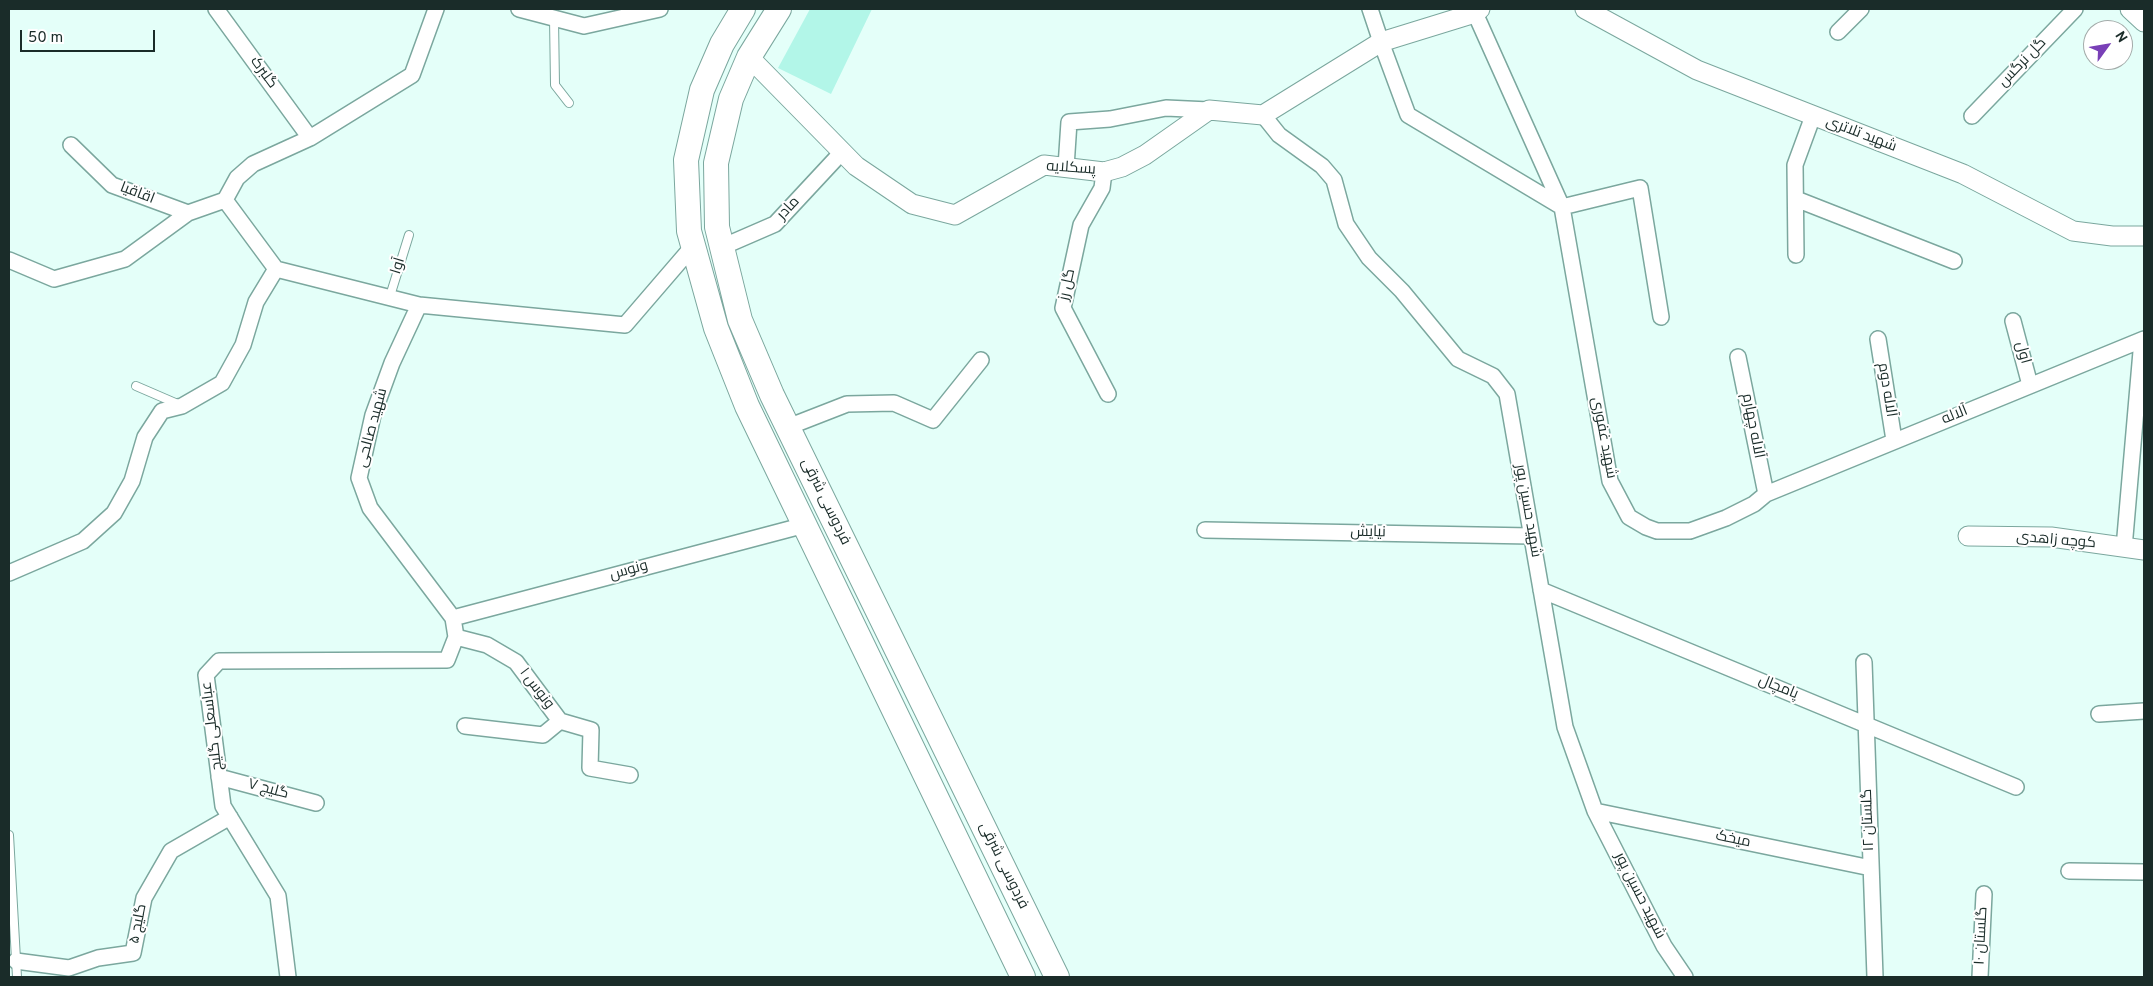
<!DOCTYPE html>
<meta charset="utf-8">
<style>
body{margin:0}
#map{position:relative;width:2153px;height:986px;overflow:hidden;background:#e4fff9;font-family:Overpass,sans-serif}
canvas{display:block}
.frame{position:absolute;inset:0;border:10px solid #1a2c29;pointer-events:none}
.north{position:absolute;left:2083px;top:20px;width:50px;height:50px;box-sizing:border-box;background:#fff;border:1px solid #a3aba9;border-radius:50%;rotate:58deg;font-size:14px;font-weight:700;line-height:20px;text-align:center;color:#1a2c29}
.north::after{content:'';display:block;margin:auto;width:18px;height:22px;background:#7940b7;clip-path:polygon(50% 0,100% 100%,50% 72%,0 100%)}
.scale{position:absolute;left:20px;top:30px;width:135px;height:22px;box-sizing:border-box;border:2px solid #1a2c29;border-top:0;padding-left:6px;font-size:15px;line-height:18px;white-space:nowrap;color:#1a2c29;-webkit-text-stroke:4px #fff;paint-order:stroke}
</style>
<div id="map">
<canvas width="2153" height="986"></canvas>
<div class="frame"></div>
<div class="north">N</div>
<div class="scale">50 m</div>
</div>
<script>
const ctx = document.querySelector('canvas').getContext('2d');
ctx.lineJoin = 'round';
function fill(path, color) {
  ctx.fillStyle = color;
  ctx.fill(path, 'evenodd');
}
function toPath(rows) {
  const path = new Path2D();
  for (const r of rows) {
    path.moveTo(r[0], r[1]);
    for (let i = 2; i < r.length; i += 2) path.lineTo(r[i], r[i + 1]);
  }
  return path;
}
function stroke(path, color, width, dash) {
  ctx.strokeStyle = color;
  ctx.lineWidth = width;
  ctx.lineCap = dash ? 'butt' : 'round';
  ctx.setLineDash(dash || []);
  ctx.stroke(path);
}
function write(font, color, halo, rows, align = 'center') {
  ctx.font = font + ' Overpass,Cairo,sans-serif';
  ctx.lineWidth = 4;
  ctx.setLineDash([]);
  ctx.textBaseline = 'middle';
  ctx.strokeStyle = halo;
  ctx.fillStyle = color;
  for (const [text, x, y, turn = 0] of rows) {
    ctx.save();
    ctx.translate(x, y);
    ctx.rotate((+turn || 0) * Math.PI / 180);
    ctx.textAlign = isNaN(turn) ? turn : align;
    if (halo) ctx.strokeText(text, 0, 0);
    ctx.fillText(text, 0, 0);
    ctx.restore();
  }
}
const green = toPath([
 [810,9,872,9,831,94,778,68]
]);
const service = toPath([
 [554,18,555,85,569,103],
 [390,296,409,235],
 [136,386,180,405],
 [9,835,17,977]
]);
const minor = toPath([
 [216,9,310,138],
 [519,9,584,26,660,9],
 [1370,9,1381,42,1408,115,1562,207,1640,188,1661,317],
 [1475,13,1562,207,1610,481,1629,517,1646,527,1657,531,1690,531,1726,518,1754,504,1766,494,2144,339],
 [1838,32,1861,9],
 [1263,115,1279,135,1322,166,1334,180,1346,224,1369,258,1402,291,1458,359,1493,376,1507,394,1565,727,1595,811,1664,946,1685,977],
 [1972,116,2075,9],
 [71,145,112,185,188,213],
 [1066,167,1069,122,1110,119,1166,108,1209,110],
 [1104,172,1102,188,1081,225,1063,308,1108,394],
 [1796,199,1954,261],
 [225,200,276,269,419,305,625,325,693,246],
 [722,247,775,224,842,152],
 [1796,255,1795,165,1813,116],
 [9,260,54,279,125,259,188,213,225,200,237,178,253,164,310,138,412,75,436,9],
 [2013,321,2030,385],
 [1878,339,1894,440],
 [1738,357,1766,494],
 [788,427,847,404,894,403,933,420,981,360],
 [1205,530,1531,536],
 [2124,548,2142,340],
 [9,573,83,541,114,513,132,481,145,437,162,411,182,406,222,383,243,345,256,302,276,269],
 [1541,590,2016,787],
 [453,618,805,525],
 [456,637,487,645,516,662,560,721,591,730,590,768,630,775],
 [1864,662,1875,977],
 [2099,714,2144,711],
 [465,726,543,735,560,721],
 [219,777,316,803],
 [1595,811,1871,868],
 [2069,871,2144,872],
 [16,961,69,968,98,958,133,953,144,898,171,851,230,817],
 [288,977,278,896,223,806,206,675,219,661,447,660,456,637,453,618,370,508,359,478,373,415,392,363,419,305],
 [1980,977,1984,894]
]);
const tertiary = toPath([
 [1585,9,1697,70,1963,174,2073,231,2112,236,2144,236],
 [2130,9,2144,22],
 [749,57,856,166,912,204,955,215,1044,165,1104,172,1122,167,1145,155,1209,110,1263,115,1381,42,1475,13,1480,9],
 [1968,536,2051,537,2144,550]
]);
const primary = toPath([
 [743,9,722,44,702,90,686,160,689,231,716,328,747,406,1023,977],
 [779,9,749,57,731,99,716,163,717,227,740,320,772,395,1057,977]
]);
const streetNames = [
 ["گل نرگس",2023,63,-46],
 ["گلبرک",263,73,54],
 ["شهید تلاتری",1861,135,21],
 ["پسکلایه",1071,169,4],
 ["اقاقیا",137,194,21],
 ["مادر",789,209,-47],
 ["آوا",399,266,-73],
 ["گل رز",1068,285,-78],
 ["اول",2022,353,75],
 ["آلاله دوم",1886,390,81],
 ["آلاله",1955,416,-22],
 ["آلاله چهارم",1752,426,79],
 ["شهید صالحی",373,428,-75],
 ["شهید غفوری",1603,438,79],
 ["فردوسی شرقی",825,502,64],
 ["شهید حسین پور",1527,511,80],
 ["نیایش",1368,533,1],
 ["کوچه زاهدی",2056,541,5],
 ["ونوس",629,571,-15],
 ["پامچال",1778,688,22],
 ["ونوس ۱",536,689,53],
 ["عباسعلی گلیج",213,726,-97],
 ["گلیج ۷",268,790,15],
 ["گلستان ۱۲",1869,820,-92],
 ["میخک",1733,840,12],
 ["فردوسی شرقی",1003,866,64],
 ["شهید حسین پور",1639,896,63],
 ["گلیج ۵",139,924,-79],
 ["گلستان ۱۰",1982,936,-87]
];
fill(green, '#b2f6e8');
stroke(service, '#7ba79e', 10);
stroke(minor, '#7ba79e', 18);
stroke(tertiary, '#7ba79e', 21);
stroke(primary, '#7ba79e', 26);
stroke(service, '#fff', 8);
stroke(minor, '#fff', 15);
stroke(tertiary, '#fff', 19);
stroke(primary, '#fff', 24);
write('15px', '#1a2c29', '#fff', streetNames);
</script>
